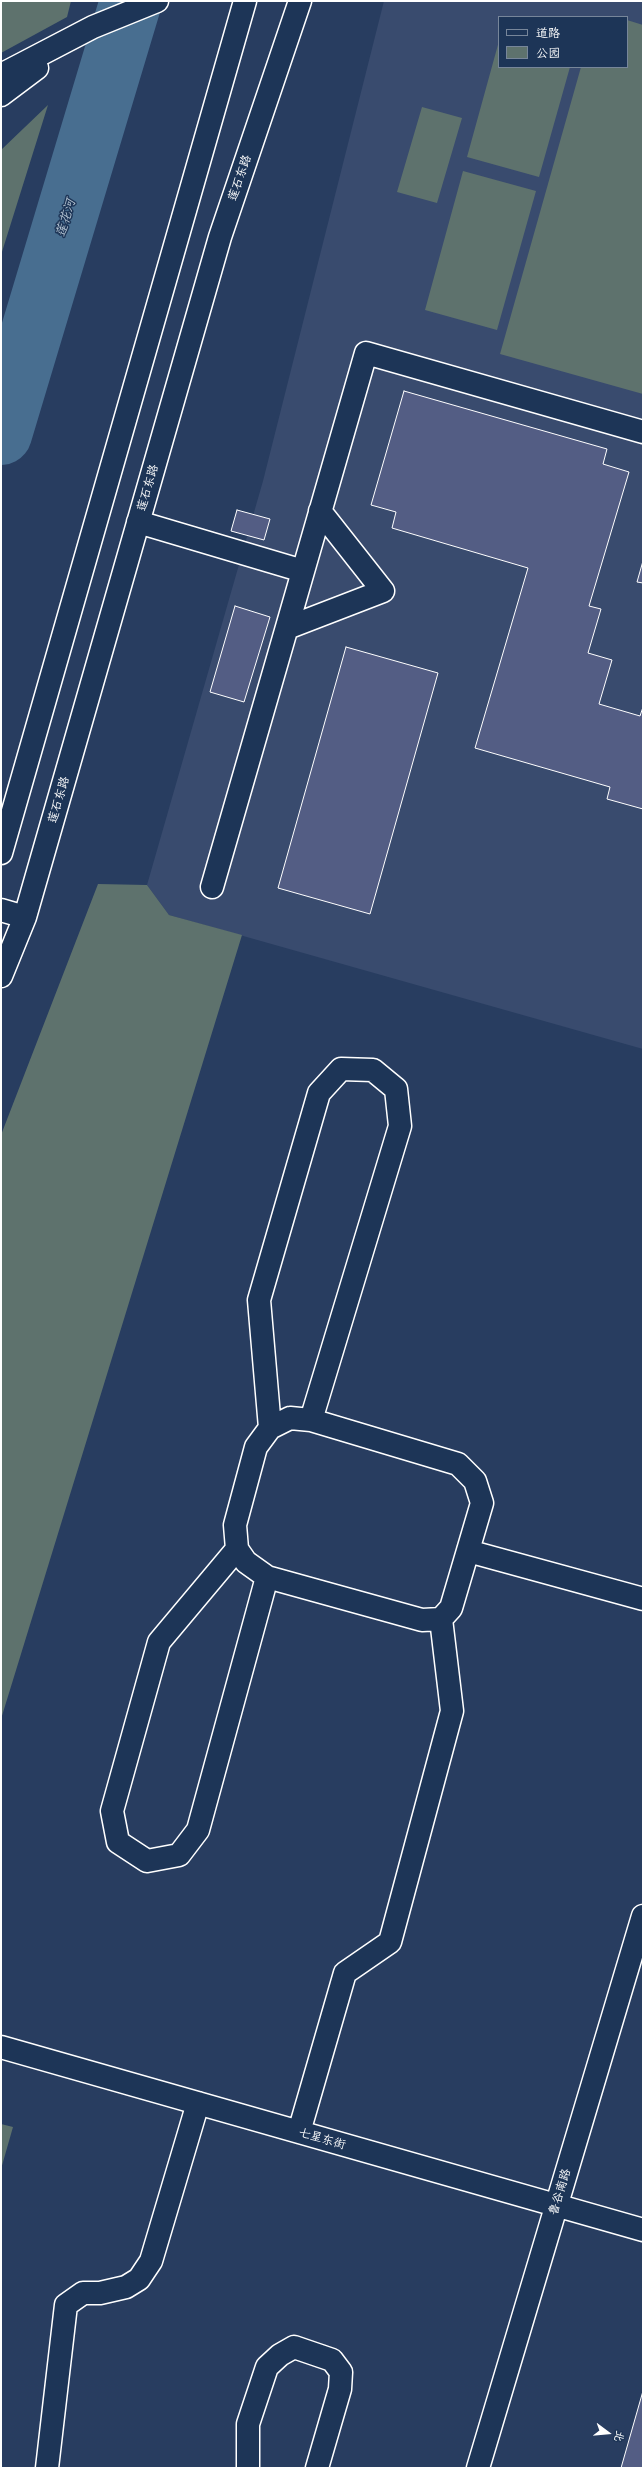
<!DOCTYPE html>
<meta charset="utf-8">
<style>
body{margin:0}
#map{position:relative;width:644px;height:2469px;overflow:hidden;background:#283d60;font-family:"Playpen Sans","LXGW WenKai TC",sans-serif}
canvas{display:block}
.frame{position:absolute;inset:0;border:2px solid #fff;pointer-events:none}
.legend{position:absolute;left:498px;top:16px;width:130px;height:52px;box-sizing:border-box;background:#1d3557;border:1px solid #77869a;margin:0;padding:5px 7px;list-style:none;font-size:12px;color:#fff}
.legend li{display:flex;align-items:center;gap:8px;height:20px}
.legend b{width:20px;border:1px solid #77869a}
.north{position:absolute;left:588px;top:2413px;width:40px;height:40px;-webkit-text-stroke:3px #1d3557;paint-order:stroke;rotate:106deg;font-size:11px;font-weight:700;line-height:16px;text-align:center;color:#fff}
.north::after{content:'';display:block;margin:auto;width:14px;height:18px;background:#fff;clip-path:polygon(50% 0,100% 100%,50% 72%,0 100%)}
</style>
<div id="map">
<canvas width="644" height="2469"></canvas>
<div class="frame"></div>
<ul class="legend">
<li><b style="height:5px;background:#1d3557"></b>道路</li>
<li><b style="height:11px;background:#5e726d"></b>公园</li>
</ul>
<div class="north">北</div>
</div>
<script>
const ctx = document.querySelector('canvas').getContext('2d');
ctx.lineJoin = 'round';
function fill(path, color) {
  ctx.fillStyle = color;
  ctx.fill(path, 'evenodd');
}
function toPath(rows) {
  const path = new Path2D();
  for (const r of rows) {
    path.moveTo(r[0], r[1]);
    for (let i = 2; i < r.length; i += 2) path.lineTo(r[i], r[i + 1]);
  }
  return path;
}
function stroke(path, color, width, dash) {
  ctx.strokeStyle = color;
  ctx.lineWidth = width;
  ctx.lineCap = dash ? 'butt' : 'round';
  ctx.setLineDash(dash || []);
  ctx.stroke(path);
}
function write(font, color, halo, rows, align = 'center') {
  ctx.font = font + ' "Playpen Sans","LXGW WenKai TC",sans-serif';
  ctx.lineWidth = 3;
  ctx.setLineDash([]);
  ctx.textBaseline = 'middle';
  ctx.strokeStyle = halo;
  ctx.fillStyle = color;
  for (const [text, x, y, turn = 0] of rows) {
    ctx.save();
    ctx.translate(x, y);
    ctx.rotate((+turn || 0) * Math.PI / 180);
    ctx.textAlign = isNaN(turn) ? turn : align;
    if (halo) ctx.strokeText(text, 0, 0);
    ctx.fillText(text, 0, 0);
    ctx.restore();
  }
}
const built = toPath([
 [384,1,643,1,643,1049,169,915,147,885,263,481],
 [499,17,627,17,627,67,499,67]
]);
const green = toPath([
 [1,1,71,1,67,17,1,53],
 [627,20,643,25,643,394,500,354,581,67,627,67],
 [499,41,499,67,570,67,539,177,467,157],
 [48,105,1,255,1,150],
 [422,107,462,118,437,203,397,192],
 [463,171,536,191,497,330,425,310],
 [98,884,147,885,169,915,242,935,1,1719,1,1135],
 [1,2124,13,2127,1,2169]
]);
const river = toPath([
 [1,434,131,1]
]);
const building = toPath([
 [404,391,607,449,603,464,629,472,589,606,601,609,588,653,612,660,599,704,640,716,643,707,643,809,607,799,610,787,475,748,528,568,392,528,396,512,371,505,404,391],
 [237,510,270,519,264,540,231,531,237,510],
 [643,561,643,583,637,582,643,561],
 [235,606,270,617,244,702,210,692,235,606],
 [346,647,438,673,370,914,278,888,346,647],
 [643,2391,643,2468,621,2468,643,2391]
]);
const minor = toPath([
 [138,522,303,571],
 [287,628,383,591,320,511],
 [1,853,245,1],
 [212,887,366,353,643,432],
 [1,910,25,917],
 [1,976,25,917,220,237,300,1],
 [290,1418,311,1420,458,1464,475,1481,482,1503,451,1608,441,1619,422,1620,267,1577,246,1562,237,1549,235,1525,256,1447,270,1428,290,1418],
 [270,1428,259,1300,319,1093,341,1069,373,1070,396,1089,400,1126,311,1420],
 [237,1549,159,1642,112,1811,118,1842,147,1861,179,1855,198,1830,267,1577],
 [468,1551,643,1599],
 [1,2047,643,2230],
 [299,2132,345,1973,390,1942,452,1711,441,1619],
 [47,2468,66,2305,83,2293,100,2293,126,2287,139,2279,151,2261,198,2103],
 [248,2468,248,2424,267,2367,280,2355,294,2347,332,2360,341,2372,340,2389,317,2468],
 [478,2468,643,1916]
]);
const highway = toPath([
 [1,75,93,27,157,1],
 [1,95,37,68]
]);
const streetNames = [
 ["莲石东路",240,178,-71],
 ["莲石东路",148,488,-74],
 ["莲石东路",59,800,-74],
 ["七星东街",322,2139,16],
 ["鲁谷南路",560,2192,-73]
];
const waterNames = [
 ["莲花河",66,218,-73]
];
fill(built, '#394b6e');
fill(green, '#5e726d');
stroke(river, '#486e90', 62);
fill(building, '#535d84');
stroke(building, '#fff', 1);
stroke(minor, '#fff', 25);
stroke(highway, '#fff', 25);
stroke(minor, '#1d3557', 22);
stroke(highway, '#1d3557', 22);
write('12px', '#fff', '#1d3557', streetNames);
write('italic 13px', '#b6c5d3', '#1d3557', waterNames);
</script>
